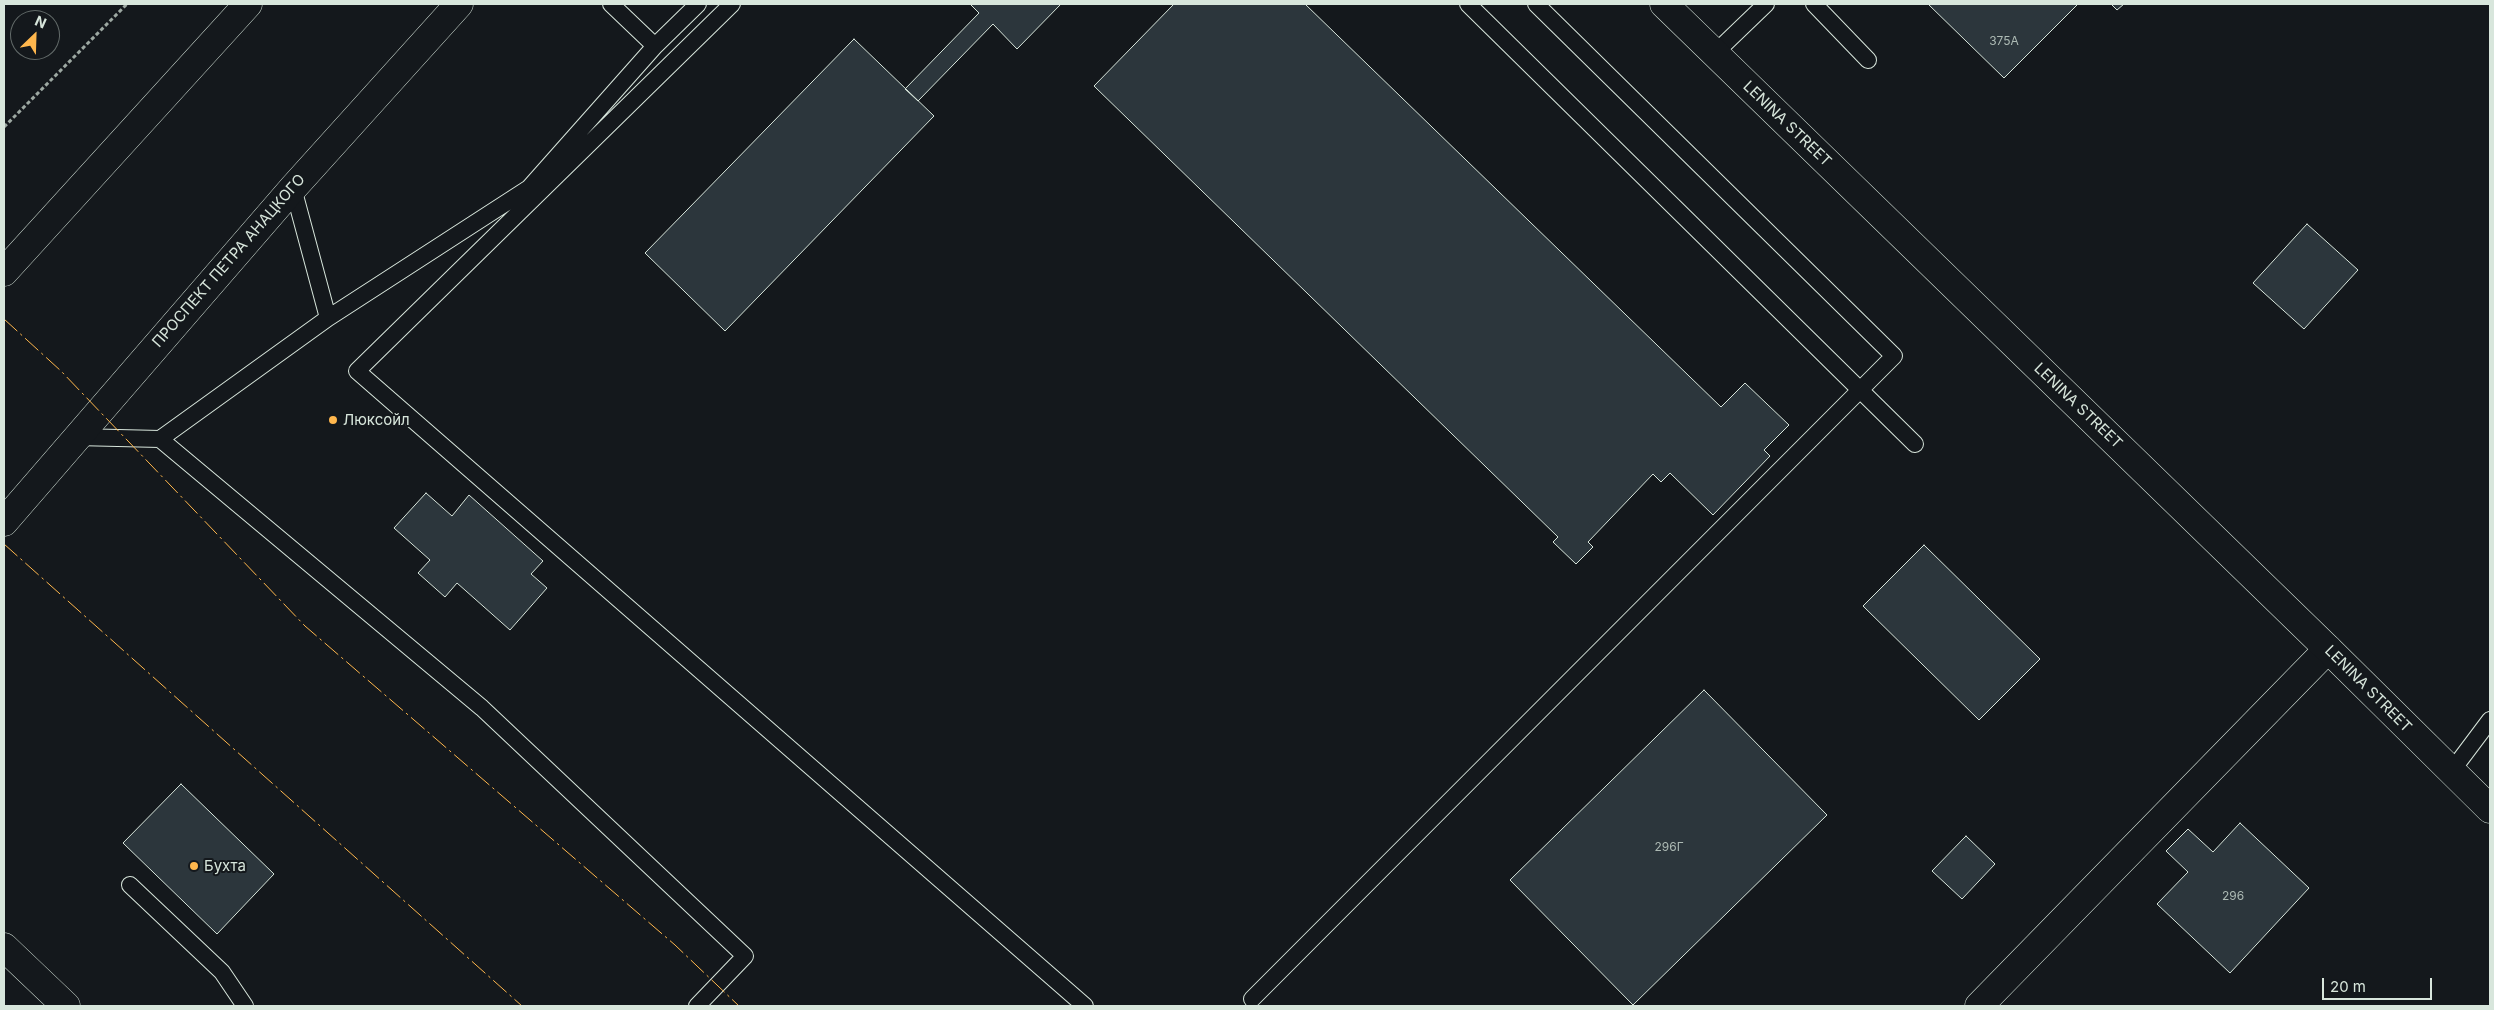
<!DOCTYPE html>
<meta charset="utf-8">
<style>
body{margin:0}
#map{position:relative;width:2494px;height:1010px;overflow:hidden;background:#14181c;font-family:Inter,sans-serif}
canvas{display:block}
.frame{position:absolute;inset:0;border:5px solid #d8e6dc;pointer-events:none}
.north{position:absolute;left:10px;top:10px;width:50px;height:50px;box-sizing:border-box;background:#14181c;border:1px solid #626a69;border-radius:50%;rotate:24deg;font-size:14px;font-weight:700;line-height:20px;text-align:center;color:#d8e6dc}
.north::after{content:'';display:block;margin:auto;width:18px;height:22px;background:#ffb74d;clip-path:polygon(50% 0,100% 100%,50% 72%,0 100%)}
.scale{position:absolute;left:2322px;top:978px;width:110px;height:22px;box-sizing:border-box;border:2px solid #d8e6dc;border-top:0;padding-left:6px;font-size:15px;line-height:18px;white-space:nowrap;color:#d8e6dc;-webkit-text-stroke:4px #14181c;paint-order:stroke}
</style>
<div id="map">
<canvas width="2494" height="1010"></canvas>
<div class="frame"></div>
<div class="north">N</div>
<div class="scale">20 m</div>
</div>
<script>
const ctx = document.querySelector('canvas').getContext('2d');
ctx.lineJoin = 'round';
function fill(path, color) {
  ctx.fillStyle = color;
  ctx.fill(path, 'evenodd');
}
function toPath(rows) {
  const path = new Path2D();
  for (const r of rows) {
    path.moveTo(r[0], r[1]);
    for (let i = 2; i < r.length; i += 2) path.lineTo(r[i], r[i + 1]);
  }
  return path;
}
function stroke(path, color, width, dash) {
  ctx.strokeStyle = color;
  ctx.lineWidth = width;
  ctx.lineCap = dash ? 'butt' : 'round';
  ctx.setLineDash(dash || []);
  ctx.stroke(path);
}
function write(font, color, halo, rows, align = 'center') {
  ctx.font = font + ' Inter,sans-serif';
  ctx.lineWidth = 4;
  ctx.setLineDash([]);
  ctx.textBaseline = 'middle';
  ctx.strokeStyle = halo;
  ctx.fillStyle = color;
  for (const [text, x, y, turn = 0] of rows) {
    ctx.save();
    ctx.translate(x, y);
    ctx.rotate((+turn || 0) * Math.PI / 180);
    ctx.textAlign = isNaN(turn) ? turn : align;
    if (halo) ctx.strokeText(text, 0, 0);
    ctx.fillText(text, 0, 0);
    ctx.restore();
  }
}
const building = toPath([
 [970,4,1061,4,1017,49,993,24,918,101,905,89,979,13,970,4],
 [1174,4,1305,4,1721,407,1745,383,1789,425,1764,450,1770,456,1713,515,1670,473,1661,482,1653,474,1588,542,1593,547,1576,564,1553,542,1558,537,1094,86,1174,4],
 [1928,4,2078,4,2004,78,1928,4],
 [2111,4,2124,4,2117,10,2111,4],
 [854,39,934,116,725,331,645,253,854,39],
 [2307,224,2358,270,2304,329,2253,283,2307,224],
 [426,493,452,516,469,495,543,561,531,574,547,588,510,630,457,583,445,597,418,573,430,560,394,528,426,493],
 [1924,545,2040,659,1979,720,1863,606,1924,545],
 [1704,690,1827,815,1633,1005,1510,880,1704,690],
 [181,784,274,874,217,934,123,843,181,784],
 [2240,823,2309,888,2230,973,2157,904,2188,872,2166,851,2188,829,2213,852,2240,823],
 [1966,836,1995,864,1962,899,1932,871,1966,836]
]);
const path = toPath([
 [4,127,127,4]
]);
const lane = toPath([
 [611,4,655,46],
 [732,4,357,371,1085,1006],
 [1468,4,1915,444],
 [1814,4,1868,60],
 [1715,53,1766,4],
 [293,188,328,318],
 [76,437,160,439,328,318,529,188,655,46,698,4],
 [160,439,482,708,745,956,697,1006],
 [2451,772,2490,720],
 [130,885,222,972,245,1006],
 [1252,999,1894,356,1536,4]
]);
const street = toPath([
 [1979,1006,2328,649]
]);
const secondary = toPath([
 [4,272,248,4],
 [4,522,293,188,459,4],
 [4,947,66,1006]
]);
const primary = toPath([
 [1664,4,2328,649,2490,809]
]);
const power = toPath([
 [4,319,61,371,305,626,675,945,739,1006],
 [4,544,522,1006]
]);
const markers = [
 [333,420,5,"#ffb74d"],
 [194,866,5,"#ffb74d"]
];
const numberNames = [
 ["375А",2004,41],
 ["296Г",1669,847],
 ["296",2233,896]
];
const streetNames = [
 ["LENINA STREET",1787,124,44],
 ["ПРОСПЕКТ ПЕТРА АНАЦКОГО",229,261,-49],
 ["LENINA STREET",2078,406,44],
 ["LENINA STREET",2368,689,45]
];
const poiNames = [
 ["Люксойл",343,420],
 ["Бухта",204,866]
];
fill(building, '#2c363c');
stroke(building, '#d8e6dc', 1);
stroke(lane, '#d8e6dc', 18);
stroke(street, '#d8e6dc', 29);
stroke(secondary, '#d8e6dc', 29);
stroke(primary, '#d8e6dc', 29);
stroke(path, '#9da8a2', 3, [4, 2.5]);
stroke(lane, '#14181c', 16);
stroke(street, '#14181c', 28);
stroke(secondary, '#14181c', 28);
stroke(primary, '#14181c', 28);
stroke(power, '#ffb74d', 1, [18, 4, 2.5, 4]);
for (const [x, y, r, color] of markers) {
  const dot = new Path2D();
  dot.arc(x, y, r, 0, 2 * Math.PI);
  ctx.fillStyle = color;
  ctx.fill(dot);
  stroke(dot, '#14181c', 2);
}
write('12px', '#adbab4', null, numberNames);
write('15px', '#d8e6dc', '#14181c', streetNames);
write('15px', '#d8e6dc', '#14181c', poiNames, 'left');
</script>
